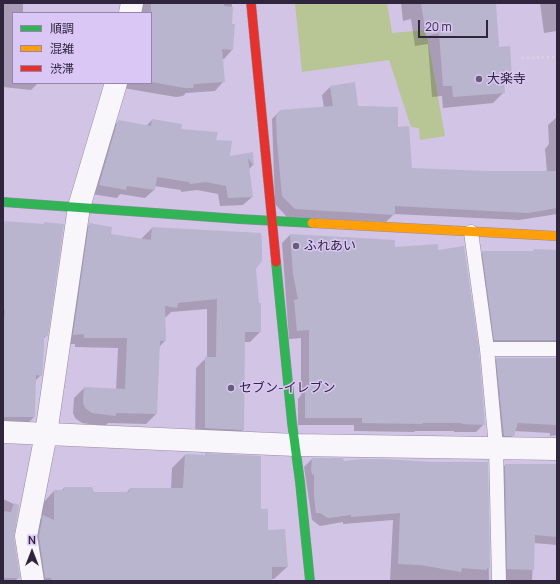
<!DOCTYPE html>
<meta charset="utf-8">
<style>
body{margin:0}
#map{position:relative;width:560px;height:584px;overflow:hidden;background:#d2c4e5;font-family:Manrope,"Noto Sans JP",sans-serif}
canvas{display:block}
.frame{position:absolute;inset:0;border:4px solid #2f253c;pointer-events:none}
.legend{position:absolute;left:12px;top:12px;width:140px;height:72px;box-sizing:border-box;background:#dac7f6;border:1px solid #9686ac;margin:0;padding:5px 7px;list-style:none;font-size:12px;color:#2f253c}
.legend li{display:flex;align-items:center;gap:8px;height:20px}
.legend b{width:20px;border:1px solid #9686ac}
.north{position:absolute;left:12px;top:532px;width:40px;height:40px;-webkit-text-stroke:3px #dac7f6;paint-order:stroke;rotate:0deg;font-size:11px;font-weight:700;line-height:16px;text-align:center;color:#2f253c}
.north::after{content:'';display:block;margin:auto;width:14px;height:18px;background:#2f253c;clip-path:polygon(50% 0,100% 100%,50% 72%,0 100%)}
.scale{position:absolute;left:418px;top:20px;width:70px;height:18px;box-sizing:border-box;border:2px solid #2f253c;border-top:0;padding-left:5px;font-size:12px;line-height:14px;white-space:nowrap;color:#2f253c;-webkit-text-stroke:3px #dac7f6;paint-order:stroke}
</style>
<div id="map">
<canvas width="560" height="584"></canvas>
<div class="frame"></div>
<ul class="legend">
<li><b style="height:5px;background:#30b455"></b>順調</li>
<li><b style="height:5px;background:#ff9f0a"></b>混雑</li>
<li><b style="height:5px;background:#e5322d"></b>渋滞</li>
</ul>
<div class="north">N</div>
<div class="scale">20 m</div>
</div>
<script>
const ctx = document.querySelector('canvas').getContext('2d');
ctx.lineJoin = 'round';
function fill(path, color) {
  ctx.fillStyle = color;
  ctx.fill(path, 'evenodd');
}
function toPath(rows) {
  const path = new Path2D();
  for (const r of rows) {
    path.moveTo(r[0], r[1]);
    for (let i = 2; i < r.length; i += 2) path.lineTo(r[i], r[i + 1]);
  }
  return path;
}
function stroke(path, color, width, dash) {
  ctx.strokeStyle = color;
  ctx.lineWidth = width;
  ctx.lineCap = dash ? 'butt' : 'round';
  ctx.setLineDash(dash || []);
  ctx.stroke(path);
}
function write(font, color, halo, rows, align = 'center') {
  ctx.font = font + ' Manrope,"Noto Sans JP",sans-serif';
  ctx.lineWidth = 3;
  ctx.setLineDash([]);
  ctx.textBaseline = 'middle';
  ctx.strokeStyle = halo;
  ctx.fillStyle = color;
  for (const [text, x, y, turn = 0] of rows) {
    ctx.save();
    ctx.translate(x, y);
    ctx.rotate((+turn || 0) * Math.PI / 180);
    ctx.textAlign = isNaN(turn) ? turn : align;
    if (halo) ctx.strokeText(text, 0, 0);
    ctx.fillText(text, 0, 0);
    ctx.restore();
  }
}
const green = toPath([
 [295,3,387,3,392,33,426,30,445,136,420,140,419,128,411,127,389,60,302,72]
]);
const shadow = toPath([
 [3,3,23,3,23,13,13,13,13,83,38,83,31,90,3,87],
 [134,3,232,3,231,25,232,50,224,59,222,59,223,82,215,91,186,93,183,96,176,97,123,88,124,83,151,83,151,13,136,13],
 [401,3,495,3,499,48,511,78,504,85,504,92,493,103,443,108,442,96,432,97,428,44,415,46,411,19,403,21],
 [540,3,557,3,557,31,544,33],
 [354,83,357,107,397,128,411,169,488,172,547,172,545,149,549,144,548,125,557,117,557,214,519,220,394,214,386,222,287,217,275,204,272,119,280,111,324,108,322,95,330,87],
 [152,120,180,130,215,140,229,157,252,153,253,165,248,170,252,197,243,205,220,206,218,194,197,190,181,192,181,190,154,186,154,190,145,198,120,194,117,198,91,194,109,130,118,122,146,126],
 [3,222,43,225,45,223,47,335,43,339,41,375,34,382,34,417,20,431,3,430],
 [90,224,110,235,142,240,142,238,152,228,255,268,260,332,250,342,244,342,243,430,233,440,195,438,196,368,206,358,207,358,207,309,171,312,166,317,164,317,165,341,158,348,156,414,146,424,108,423,105,426,82,423,75,418,73,413,74,398,84,388,116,390,118,348,75,347,75,344,64,344,80,234],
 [290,235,394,248,437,251,484,424,476,432,454,432,454,431,415,431,414,432,354,431,354,425,298,425,298,399,301,395,301,338,289,339,282,243],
 [534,250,557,251,557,355,487,348,474,260,483,252,532,252],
 [497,358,557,358,557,435,550,436,550,433,514,431,513,435,505,444,496,443,489,367],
 [185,455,203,456,205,455,260,510,267,531,287,567,274,579,271,579,271,581,32,581,31,529,42,518,42,504,54,491,61,491,64,488,93,493,126,493,130,489,171,489,172,468],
 [312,459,342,459,343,462,487,465,489,581,390,581,393,520,343,524,343,522,320,526,312,520,304,467],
 [505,465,557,466,557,545,534,543,532,581,500,581,498,472],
 [3,499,18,506,13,538,19,577,15,581,3,581]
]);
const building = toPath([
 [151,3,224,3,224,6,233,7,232,24,235,24,233,50,222,49,225,82,194,84,193,88,185,88,151,82],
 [421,3,496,3,499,47,510,46,512,78,504,79,505,93,453,97,452,86,443,86,439,33,426,36],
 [355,82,358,106,398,107,398,127,409,126,412,168,488,171,557,171,557,208,528,213,395,206,395,215,295,209,282,196,277,141,276,117,280,110,333,106,330,86],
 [152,119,182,124,181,129,218,132,216,140,232,141,230,156,253,152,254,166,248,158,253,197,228,198,226,186,206,182,190,184,189,182,157,177,155,190,127,186,126,190,99,185,101,178,118,120,151,126],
 [3,221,44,224,44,222,64,224,48,336,44,336,44,349,42,376,36,375,35,417,3,417,3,333,5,310,3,310],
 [89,223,112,227,111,234,151,240,152,227,261,233,262,244,262,261,256,269,259,303,261,303,261,332,245,332,244,430,205,428,205,357,216,357,217,299,178,303,177,308,165,306,166,341,160,341,157,414,116,413,116,416,92,413,85,408,83,402,84,387,125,389,127,338,84,338,84,334,73,335],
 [290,234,395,240,395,247,438,244,438,250,464,246,479,350,485,425,462,424,462,423,423,423,423,424,362,423,362,418,305,418,305,390,309,390,309,330,297,331,294,300,298,299,293,274],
 [534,249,557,250,557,340,494,340,482,251,534,251],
 [496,358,557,358,557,425,518,423,514,436,504,436],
 [205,453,261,456,261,509,268,509,268,530,285,529,288,567,272,567,272,581,52,581,51,578,45,578,39,536,43,515,54,520,54,490,64,490,64,487,92,487,94,492,129,492,130,488,183,488,185,454,205,455],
 [312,458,343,458,344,461,362,459,386,459,431,462,488,462,490,569,487,568,487,570,462,568,461,572,420,565,398,564,400,513,351,517,351,515,328,518,320,513,316,513,314,497,314,475,312,474,311,470],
 [505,464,557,464,557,537,535,535,534,570,507,569],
 [14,503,19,505,14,538,20,578,3,578,3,511,11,512]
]);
const path = toPath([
 [522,58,557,57]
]);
const lane = toPath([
 [471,232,487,349,496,447,499,581],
 [487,349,557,349]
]);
const street = toPath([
 [130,13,132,3],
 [3,432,295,445,557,449],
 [33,581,26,536,46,434,79,207,116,83]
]);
const fast = toPath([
 [3,202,239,219,312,223],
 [276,262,292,423,300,482,310,581]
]);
const slow = toPath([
 [312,223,557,236]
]);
const jam = toPath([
 [251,3,276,262]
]);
const markers = [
 [479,79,4,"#685d77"],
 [296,246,4,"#685d77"],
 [231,388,4,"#685d77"]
];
const poiNames = [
 ["大楽寺",487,79],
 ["ふれあい",304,246],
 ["セブン-イレブン",239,388]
];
fill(green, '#b8c595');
fill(shadow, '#0003');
fill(building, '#bab5ce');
stroke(lane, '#968ba4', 15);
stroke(street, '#968ba4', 23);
stroke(fast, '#968ba4', 10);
stroke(slow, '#968ba4', 10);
stroke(jam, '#968ba4', 10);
stroke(path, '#d7d2dc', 2.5, [2, 3]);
stroke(lane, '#f8f6fb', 14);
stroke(street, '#f8f6fb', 22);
stroke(fast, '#30b455', 9);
stroke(slow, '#ff9f0a', 9);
stroke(jam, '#e5322d', 9);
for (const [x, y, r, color] of markers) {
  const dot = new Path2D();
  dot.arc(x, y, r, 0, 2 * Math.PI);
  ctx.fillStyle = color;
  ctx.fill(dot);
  stroke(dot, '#dac7f6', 1.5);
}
write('13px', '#2f253c', '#dac7f6', poiNames, 'left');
</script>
